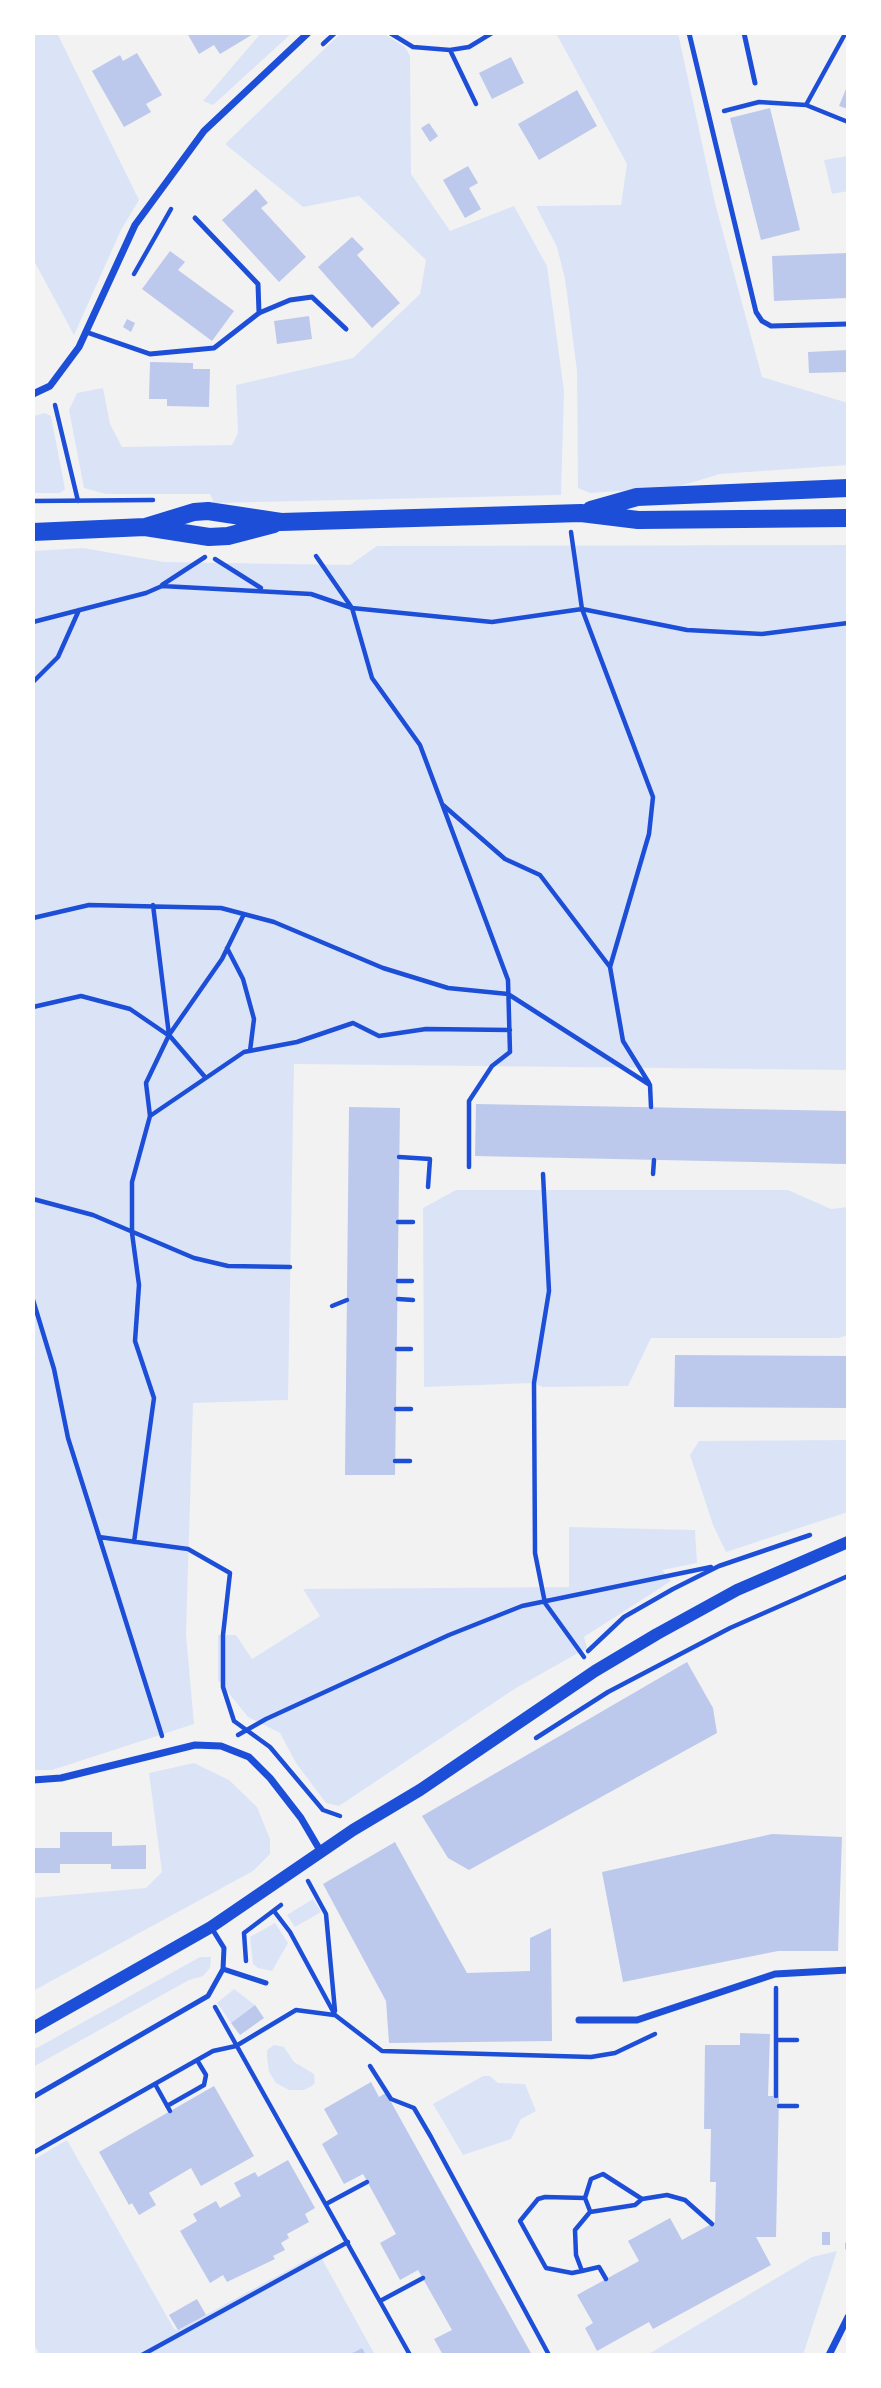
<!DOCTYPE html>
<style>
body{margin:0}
#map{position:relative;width:881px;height:2388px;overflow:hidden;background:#f2f2f2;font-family:"Open Sans",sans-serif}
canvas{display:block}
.frame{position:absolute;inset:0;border:35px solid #fff;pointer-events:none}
</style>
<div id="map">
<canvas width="881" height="2388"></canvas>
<div class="frame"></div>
</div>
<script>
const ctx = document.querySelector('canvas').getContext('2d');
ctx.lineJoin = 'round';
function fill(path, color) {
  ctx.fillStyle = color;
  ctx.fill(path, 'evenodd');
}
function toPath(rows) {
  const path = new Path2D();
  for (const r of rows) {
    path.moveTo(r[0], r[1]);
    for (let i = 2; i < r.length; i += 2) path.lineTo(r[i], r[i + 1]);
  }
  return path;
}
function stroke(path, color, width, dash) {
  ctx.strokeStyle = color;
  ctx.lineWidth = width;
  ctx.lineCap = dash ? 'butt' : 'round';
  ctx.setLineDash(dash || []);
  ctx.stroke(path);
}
const green = toPath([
 [33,33,57,33,139,200,121,230,74,335,33,259],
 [261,33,292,33,213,105,203,101],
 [341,33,383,33,405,47,410,56,411,174,450,231,514,206,547,266,564,391,561,495,214,503,210,494,106,494,84,488,69,410,77,393,103,388,110,424,122,447,232,445,238,433,236,385,353,358,420,294,426,260,359,196,303,207,225,144],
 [556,33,678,33,715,203,762,377,848,403,848,465,720,474,677,487,590,493,578,488,577,371,565,279,557,247,536,206,621,205,627,164],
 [848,156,848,191,832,194,824,160],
 [45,413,51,416,65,489,60,493,33,493,33,416],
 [848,545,848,1070,294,1064,288,1400,193,1403,186,1634,194,1724,52,1770,33,1770,33,551,83,548,164,562,350,565,377,546],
 [456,1190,788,1190,831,1209,848,1207,848,1335,838,1338,651,1338,628,1386,543,1387,533,1383,424,1387,423,1208],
 [848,1440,848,1512,726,1552,713,1525,690,1455,699,1441],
 [569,1527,695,1530,697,1563,662,1570,671,1581,584,1637,587,1648,516,1688,339,1806,326,1803,296,1763,280,1733,248,1717,218,1680,218,1635,236,1635,252,1659,320,1616,303,1589,569,1587],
 [194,1763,229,1780,257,1807,270,1839,270,1854,253,1871,33,1991,33,1898,146,1888,162,1872,149,1773],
 [313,1899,321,1912,295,1927,287,1915],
 [275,1923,288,1943,272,1971,258,1968,253,1964,250,1937],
 [200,1957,211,1957,210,1968,203,1976,189,1980,33,2067,33,2050],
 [234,1989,255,2005,231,2023,217,2003],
 [274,2045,284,2047,294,2062,314,2074,315,2083,312,2086,304,2090,289,2090,276,2083,269,2072,267,2057,267,2050],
 [483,2076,490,2076,498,2083,525,2084,536,2111,521,2119,511,2139,463,2155,433,2104],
 [67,2140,174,2329,178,2330,323,2251,322,2259,375,2355,40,2355,33,2343,33,2160],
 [837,2251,803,2355,647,2355,812,2257]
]);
const building = toPath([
 [187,33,255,33,220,54,214,45,199,54],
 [137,53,162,95,146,104,151,112,124,127,92,71,120,55,123,61],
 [511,57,524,83,492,99,479,73],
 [848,84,848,109,839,106],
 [577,90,597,126,539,160,518,124],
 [770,108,800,230,761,240,730,118],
 [429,123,438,136,430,142,421,128],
 [468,166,478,183,469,188,481,209,465,218,443,180],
 [256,189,268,203,261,208,306,257,279,282,222,220],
 [352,237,364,249,357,255,400,303,372,328,318,267],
 [170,251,185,262,178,270,234,311,212,341,142,289],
 [848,253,848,298,774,301,772,256],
 [309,316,312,339,277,344,274,321],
 [127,319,135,323,131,332,123,327],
 [848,350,848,372,809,373,808,352],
 [150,362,193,363,193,369,210,369,209,407,167,406,167,399,149,399],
 [476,1104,847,1111,846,1164,475,1156],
 [349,1107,400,1108,395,1475,345,1475],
 [675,1355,848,1356,848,1408,674,1407],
 [687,1662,713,1708,717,1733,469,1870,448,1858,422,1816],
 [60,1832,112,1832,112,1846,146,1845,146,1869,111,1869,111,1864,60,1864,60,1873,33,1873,33,1848,60,1848],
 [772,1834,842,1837,838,1951,778,1951,623,1982,602,1872],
 [395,1842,467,1973,530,1971,530,1938,551,1928,552,2041,389,2043,386,2001,323,1884],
 [255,2005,264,2018,240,2035,231,2023],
 [740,2033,770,2034,768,2096,779,2096,776,2237,756,2237,771,2265,653,2329,649,2322,597,2351,585,2328,593,2323,577,2295,639,2261,628,2241,670,2218,682,2240,715,2222,716,2182,710,2182,711,2129,704,2129,705,2045,740,2045],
 [371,2082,379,2097,386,2093,532,2355,443,2355,434,2339,452,2330,418,2270,400,2280,380,2243,396,2234,363,2174,344,2184,322,2144,338,2134,324,2109],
 [214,2086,254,2156,201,2186,191,2168,149,2193,156,2205,139,2215,132,2203,129,2205,99,2152],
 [288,2160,315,2208,305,2214,309,2222,287,2234,289,2238,281,2243,285,2250,273,2256,275,2259,227,2282,223,2275,210,2283,180,2231,197,2221,193,2214,216,2201,220,2208,241,2196,234,2183,255,2172,258,2177],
 [822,2232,830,2232,830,2245,822,2245],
 [197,2299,206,2315,178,2330,169,2315],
 [362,2348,366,2355,349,2355]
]);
const path = toPath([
 [390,33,413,47,450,50,469,47,492,33],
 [323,44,335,33],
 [450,50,476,104],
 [806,105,848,122],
 [724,111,759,102,806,105,845,34],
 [134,274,171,209],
 [55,405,78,501],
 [33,501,153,500],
 [571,532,582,609,653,797,649,834,610,967,623,1041,649,1083],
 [316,556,352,608,372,678,420,745,508,980,510,1052,492,1066,469,1101,469,1167],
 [215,559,261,588],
 [162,585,205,557],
 [33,622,146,593,162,586,311,594,352,608,492,622,582,609,687,630,762,634,848,623],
 [33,682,58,657,79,610],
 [443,805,505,859,540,875,610,967],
 [153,905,169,1035,205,1077],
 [33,918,89,905,221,908,274,922,383,968,448,988,508,994,650,1085,651,1107],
 [227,948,243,979,254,1019,250,1051],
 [33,1007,81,996,130,1009,168,1035],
 [150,1116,244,1052,297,1042,353,1023,379,1036,426,1029,510,1030],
 [399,1157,430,1159,428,1187],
 [543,1174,549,1291,534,1383,535,1553,545,1603,584,1657],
 [653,1174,654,1160],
 [33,1199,93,1215,194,1258,228,1266,290,1267],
 [398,1222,413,1222],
 [398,1281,412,1281],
 [398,1299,413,1300],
 [33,1300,54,1369,68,1438,162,1736],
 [332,1306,347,1300],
 [397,1349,411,1349],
 [396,1409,411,1409],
 [395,1461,410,1461],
 [99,1537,188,1549,230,1573,223,1635,223,1687,234,1721,270,1747,323,1810,340,1816],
 [134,1542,154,1398,135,1341,139,1285,132,1233,132,1182,150,1116,146,1083,169,1035,222,959,244,914],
 [588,1651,624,1617,673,1589,719,1566,810,1535],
 [238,1735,266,1719,449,1635,522,1606,711,1567],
 [536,1738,608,1692,730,1628,848,1576],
 [308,1881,326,1914,335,2011],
 [274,1911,290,1932,335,2015,382,2051,591,2057,615,2053,655,2034],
 [246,1961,244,1933,281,1905],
 [215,2007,410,2355],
 [776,2040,797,2040],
 [370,2066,391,2099,414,2108,431,2137,549,2355],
 [155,2084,170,2111],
 [776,2096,776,1988],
 [167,2106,204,2085,206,2075,197,2060],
 [779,2106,797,2106],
 [33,2153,213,2051,236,2046,296,2010,334,2015],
 [585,2198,591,2179,603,2174,642,2199],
 [326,2204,367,2182],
 [848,2243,848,2249],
 [582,2271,572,2273,546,2268,520,2221,538,2199,545,2197,585,2198,590,2211],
 [606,2279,599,2267,582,2271,576,2255,575,2230,590,2212,635,2205,642,2199,667,2195,685,2200,712,2224],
 [380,2301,423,2278],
 [142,2355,348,2242]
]);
const service = toPath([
 [689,33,756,312,762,321,771,326,848,324],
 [744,33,755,83],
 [195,218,258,284,259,313],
 [86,332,150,354,214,348,259,313,290,300,312,297,346,329],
 [223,1969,266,1983],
 [33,2097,208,1996,223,1969,224,1948,211,1927]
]);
const minor = toPath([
 [33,394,50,386,79,347,135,225,204,131,308,33],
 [33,1780,61,1778,195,1745,221,1746,249,1757,270,1778,301,1818,321,1852],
 [579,2020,637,2020,775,1974,848,1970],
 [829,2355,848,2317]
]);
const tertiary = toPath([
 [33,2028,211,1927,353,1830,420,1790,595,1671,657,1634,737,1590,848,1542]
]);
const primary = toPath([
 [591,510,637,497,848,488],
 [145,527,194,512,208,511,281,522,581,513,638,520,848,518],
 [33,532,145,527,209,537,228,536,274,524]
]);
fill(green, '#dbe4f7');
fill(building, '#bdc9ec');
stroke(path, '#1d4ed8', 4.5);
stroke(service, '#1d4ed8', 5);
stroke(minor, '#1d4ed8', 7);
stroke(tertiary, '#1d4ed8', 12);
stroke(primary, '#1d4ed8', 18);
</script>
